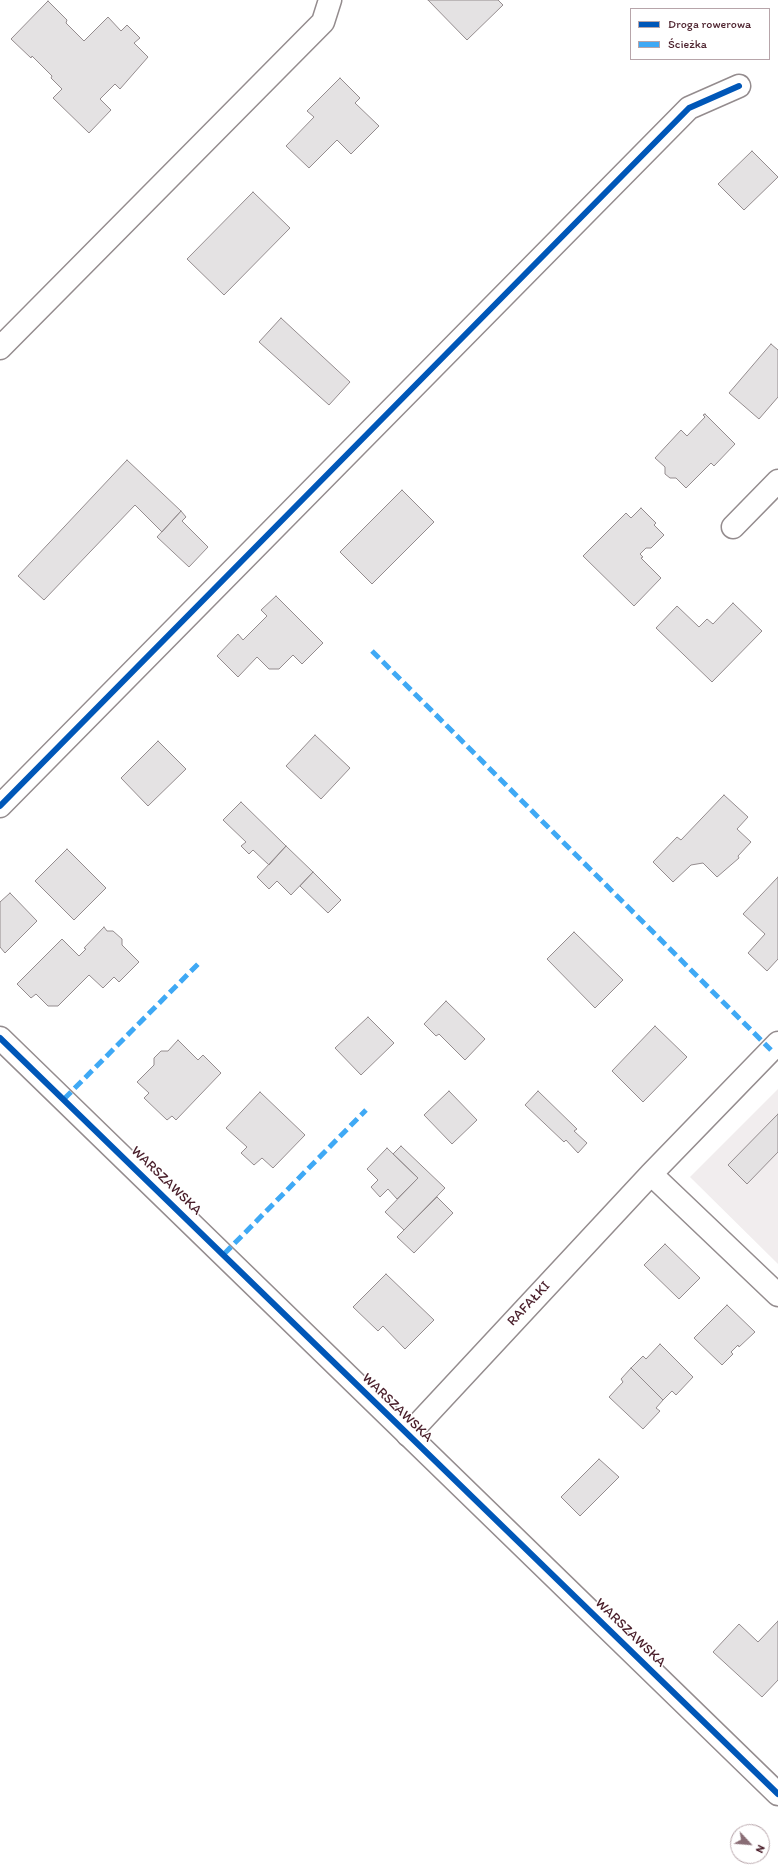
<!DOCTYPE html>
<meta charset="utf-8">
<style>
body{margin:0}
#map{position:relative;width:778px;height:1872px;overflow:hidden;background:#fff;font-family:Itim,sans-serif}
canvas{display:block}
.legend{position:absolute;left:630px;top:8px;width:140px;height:52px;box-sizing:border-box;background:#fff;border:1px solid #b7a5aa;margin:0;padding:5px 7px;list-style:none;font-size:12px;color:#4a1f2b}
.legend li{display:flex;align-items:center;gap:8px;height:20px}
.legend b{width:20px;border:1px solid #b7a5aa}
.north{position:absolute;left:730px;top:1824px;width:40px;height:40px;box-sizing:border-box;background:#fff;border:1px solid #b7a5aa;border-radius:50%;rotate:116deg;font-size:11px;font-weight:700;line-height:16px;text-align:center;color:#4a1f2b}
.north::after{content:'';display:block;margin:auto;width:14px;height:18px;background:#896d75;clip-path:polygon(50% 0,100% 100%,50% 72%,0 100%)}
</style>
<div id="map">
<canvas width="778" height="1872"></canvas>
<ul class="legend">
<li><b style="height:5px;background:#0057b8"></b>Droga rowerowa</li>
<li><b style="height:5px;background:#3fa9f5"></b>Ścieżka</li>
</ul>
<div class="north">N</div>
</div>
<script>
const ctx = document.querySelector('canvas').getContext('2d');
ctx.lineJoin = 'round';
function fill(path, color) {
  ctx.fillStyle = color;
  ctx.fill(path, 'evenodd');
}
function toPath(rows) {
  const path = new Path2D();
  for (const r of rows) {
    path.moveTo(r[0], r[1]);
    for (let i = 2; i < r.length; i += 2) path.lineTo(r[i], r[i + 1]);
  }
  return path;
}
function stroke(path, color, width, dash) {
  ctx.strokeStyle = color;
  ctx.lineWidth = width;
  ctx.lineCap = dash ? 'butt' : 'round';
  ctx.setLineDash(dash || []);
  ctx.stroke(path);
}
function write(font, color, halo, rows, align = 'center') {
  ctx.font = font + ' Itim,sans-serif';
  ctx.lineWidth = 3;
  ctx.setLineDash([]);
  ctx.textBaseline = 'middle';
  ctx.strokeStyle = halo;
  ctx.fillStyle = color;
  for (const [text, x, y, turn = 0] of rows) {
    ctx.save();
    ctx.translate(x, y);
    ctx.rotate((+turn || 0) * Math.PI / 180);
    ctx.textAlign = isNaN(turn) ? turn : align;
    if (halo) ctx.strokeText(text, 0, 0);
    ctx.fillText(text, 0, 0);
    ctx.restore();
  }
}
const built = toPath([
 [778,1089,778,1264,690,1177]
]);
const building = toPath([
 [428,0,498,0,503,5,467,40,428,0],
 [48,1,67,20,66,23,84,41,108,17,121,31,127,25,140,38,134,43,148,57,120,89,115,84,100,99,111,110,89,133,53,98,62,89,51,78,52,76,32,56,31,58,11,39,48,1],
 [340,78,360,98,355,103,379,126,351,154,337,140,309,168,286,146,314,117,307,111,340,78],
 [752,151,778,177,744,210,718,184,752,151],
 [253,192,290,228,224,295,187,259,253,192],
 [281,318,350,382,329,405,259,342,281,318],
 [771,344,778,350,778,397,759,419,729,393,771,344],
 [705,414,735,444,714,466,711,463,686,488,676,478,670,478,665,474,665,467,655,458,681,430,687,436,705,417,703,415,705,414],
 [127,460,181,511,162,532,135,505,44,600,18,576,127,460],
 [402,490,434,522,372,584,340,552,402,490],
 [641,508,656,523,654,525,664,535,651,548,646,548,640,554,643,557,641,558,661,578,634,606,583,556,626,513,631,518,641,508],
 [181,511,186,517,182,521,208,547,189,567,157,537,181,511],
 [276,596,323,643,302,664,293,655,279,669,269,669,257,657,238,677,217,656,238,634,243,640,267,616,261,610,276,596],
 [733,603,762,631,712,682,656,628,677,606,699,627,707,619,713,624,733,603],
 [315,735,350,768,321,799,286,766,315,735],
 [158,741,186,769,148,806,121,778,158,741],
 [724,795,748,817,737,829,751,842,738,856,739,858,717,877,703,863,691,865,673,882,653,862,677,837,681,840,724,795],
 [241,802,286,846,269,865,253,850,249,854,241,846,246,842,223,820,241,802],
 [286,846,313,872,291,895,277,881,269,889,257,877,286,846],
 [67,849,106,888,74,920,35,881,67,849],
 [313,872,341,900,328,913,300,886,313,872],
 [778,877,778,959,767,971,748,953,765,934,743,914,778,877],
 [10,893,37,921,5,953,0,947,0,902,10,893],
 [104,927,107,931,113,931,122,939,122,945,139,962,119,982,114,977,103,988,89,975,58,1006,48,1006,36,994,31,998,17,984,62,939,79,956,86,949,84,948,104,927],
 [574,932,623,980,595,1008,547,959,574,932],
 [446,1001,485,1039,465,1060,439,1034,436,1036,424,1024,446,1001],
 [368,1017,394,1043,361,1075,335,1048,368,1017],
 [655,1026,687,1057,643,1102,612,1071,655,1026],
 [178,1040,198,1060,203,1055,221,1073,176,1120,172,1116,167,1120,144,1098,149,1093,137,1082,154,1065,154,1058,161,1051,168,1051,178,1040],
 [449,1091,477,1120,452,1144,424,1115,449,1091],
 [538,1091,577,1129,574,1131,587,1143,578,1153,566,1140,564,1142,525,1105,538,1091],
 [260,1092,305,1135,273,1168,262,1158,254,1165,241,1153,247,1147,226,1128,260,1092],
 [778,1114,778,1152,747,1184,728,1165,778,1114],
 [401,1146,445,1188,404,1230,385,1212,418,1178,393,1154,401,1146],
 [387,1148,418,1178,397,1199,388,1189,380,1197,371,1187,378,1180,367,1169,387,1148],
 [437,1197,453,1213,414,1253,397,1237,437,1197],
 [665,1244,700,1278,679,1299,644,1265,665,1244],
 [386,1274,434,1320,405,1349,383,1326,378,1331,353,1307,386,1274],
 [727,1305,755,1332,739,1347,738,1345,731,1352,733,1354,722,1365,694,1338,727,1305],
 [660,1344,693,1377,676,1395,672,1391,663,1400,631,1368,643,1356,646,1359,660,1344],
 [631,1368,663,1400,656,1408,660,1411,643,1429,609,1397,623,1382,621,1379,631,1368],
 [599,1459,619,1477,580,1516,561,1497,599,1459],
 [778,1621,778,1680,762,1697,713,1652,739,1624,758,1642,778,1621]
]);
const street = toPath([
 [0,348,323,22,330,0],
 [733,527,778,481],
 [0,806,689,108,739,86],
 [651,1174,778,1295],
 [408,1435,651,1174,778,1043]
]);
const secondary = toPath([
 [0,1038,778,1794]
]);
const quiet = toPath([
 [372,651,771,1050],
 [64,1099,198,964],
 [224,1254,366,1110]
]);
const cycleway = toPath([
 [0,806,689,108,739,86],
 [0,1038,778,1794]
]);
const streetNames = [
 ["WARSZAWSKA",166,1181,44],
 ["RAFAŁKI",529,1304,-47],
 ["WARSZAWSKA",397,1408,44],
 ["WARSZAWSKA",630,1633,44]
];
fill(built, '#f1edee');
fill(building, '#e4e2e3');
stroke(building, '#948c8e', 1);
stroke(street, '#948c8e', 25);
stroke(secondary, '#948c8e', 25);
stroke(street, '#fff', 22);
stroke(secondary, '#fff', 22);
stroke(quiet, '#3fa9f5', 5, [10, 5]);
stroke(cycleway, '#0057b8', 6);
write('14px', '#4a1f2b', '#fff', streetNames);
</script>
